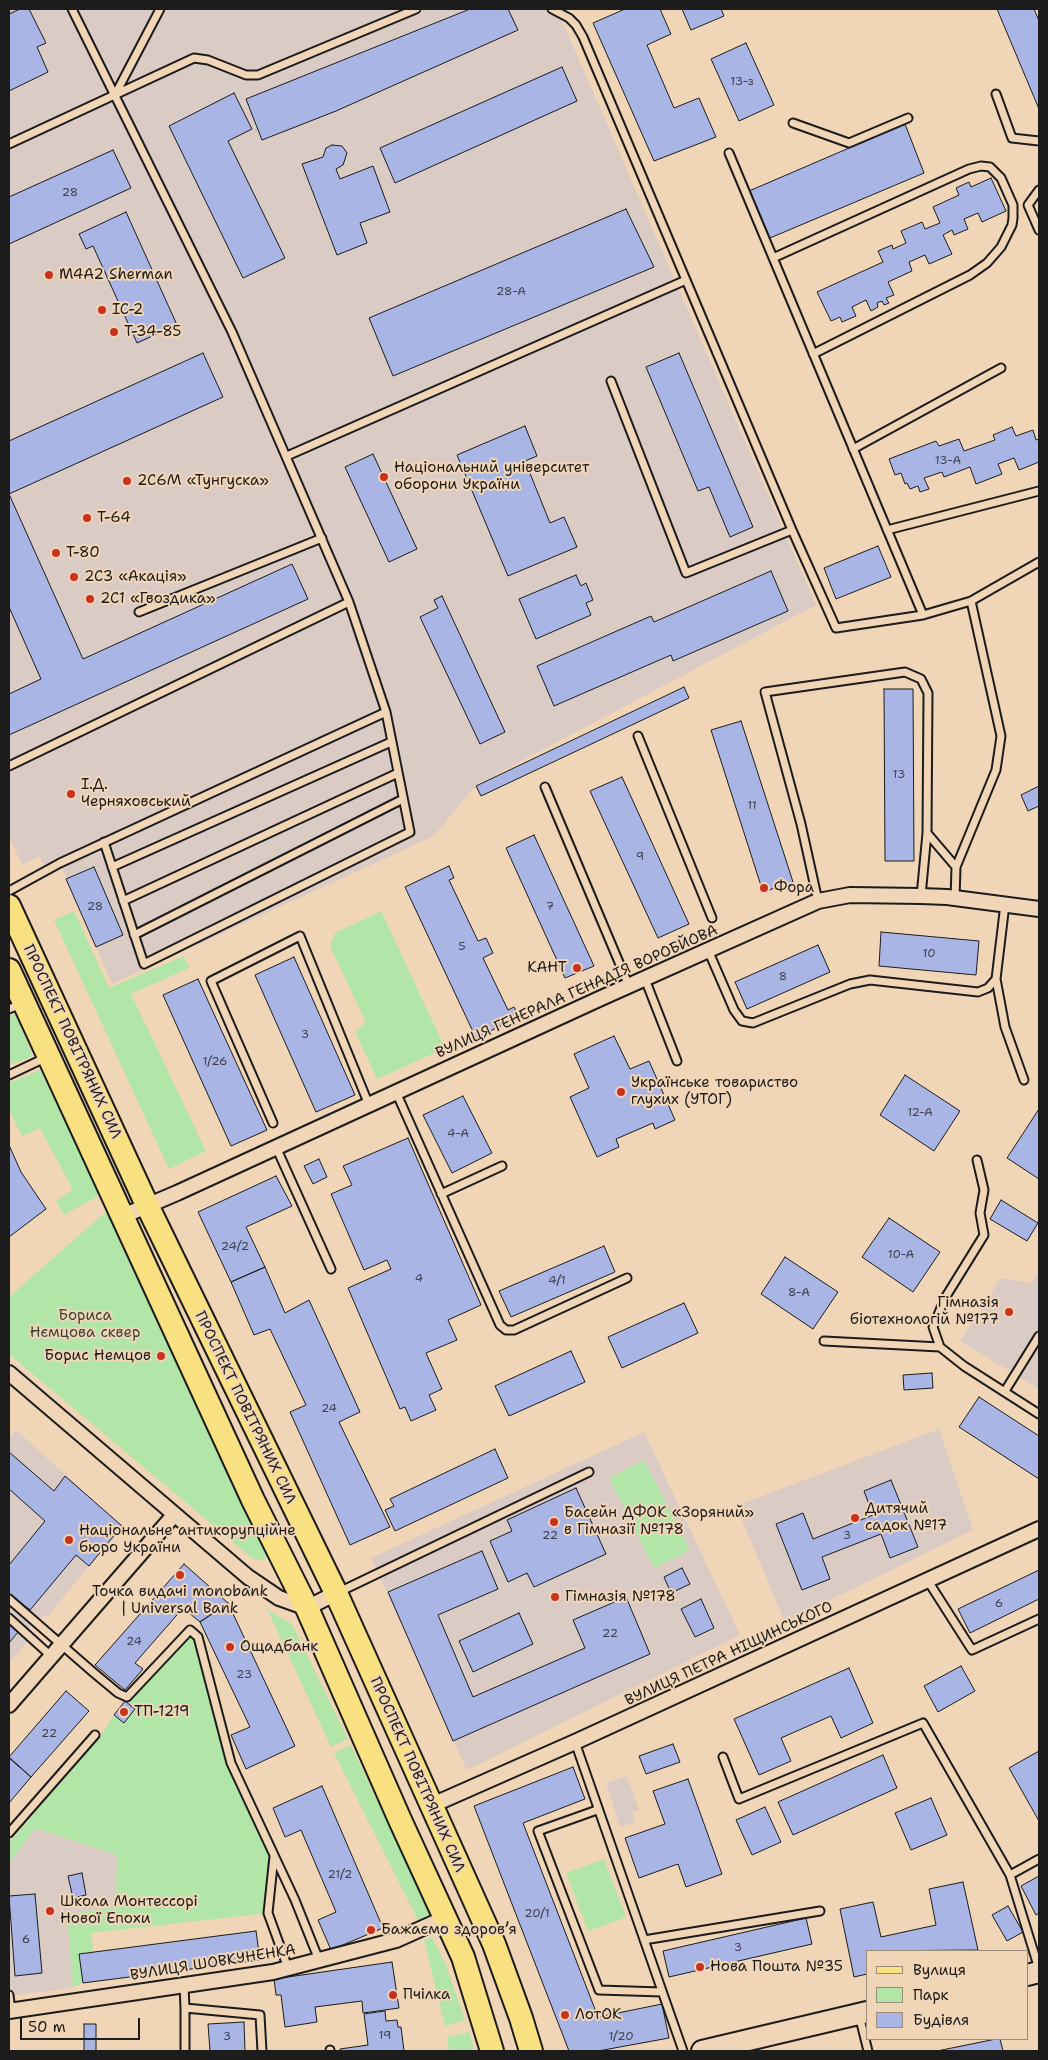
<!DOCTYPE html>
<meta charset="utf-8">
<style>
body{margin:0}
#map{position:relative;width:1048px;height:2060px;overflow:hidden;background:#f1d5b7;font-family:"Shantell Sans",sans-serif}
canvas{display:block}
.frame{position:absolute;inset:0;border:10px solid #1c1c1c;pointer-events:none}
.legend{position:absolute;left:866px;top:1950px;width:162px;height:90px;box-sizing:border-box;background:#f1d5b7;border:1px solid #9c8b79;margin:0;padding:6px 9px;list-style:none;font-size:15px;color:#1c1c1c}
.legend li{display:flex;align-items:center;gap:10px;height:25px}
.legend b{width:25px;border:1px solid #9c8b79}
.scale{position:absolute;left:20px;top:2018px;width:120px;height:22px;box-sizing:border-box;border:2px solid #1c1c1c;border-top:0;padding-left:6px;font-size:15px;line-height:18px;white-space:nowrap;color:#1c1c1c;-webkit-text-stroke:4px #f1d5b7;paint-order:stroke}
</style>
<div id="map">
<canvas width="1048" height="2060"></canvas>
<div class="frame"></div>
<ul class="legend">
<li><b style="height:6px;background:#f9e181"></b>Вулиця</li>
<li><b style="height:14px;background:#b1e6a8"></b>Парк</li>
<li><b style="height:14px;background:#a9b5e5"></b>Будівля</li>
</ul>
<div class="scale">50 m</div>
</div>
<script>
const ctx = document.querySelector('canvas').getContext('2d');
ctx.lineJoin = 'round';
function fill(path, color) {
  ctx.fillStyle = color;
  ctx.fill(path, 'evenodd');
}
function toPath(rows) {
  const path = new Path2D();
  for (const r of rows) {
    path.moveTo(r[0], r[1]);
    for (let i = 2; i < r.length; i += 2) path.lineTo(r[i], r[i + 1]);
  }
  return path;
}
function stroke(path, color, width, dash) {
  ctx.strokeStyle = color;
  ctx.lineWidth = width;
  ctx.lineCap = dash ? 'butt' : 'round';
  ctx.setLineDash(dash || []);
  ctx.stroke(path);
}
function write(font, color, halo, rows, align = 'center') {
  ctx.font = font + ' "Shantell Sans",sans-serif';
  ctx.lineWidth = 4;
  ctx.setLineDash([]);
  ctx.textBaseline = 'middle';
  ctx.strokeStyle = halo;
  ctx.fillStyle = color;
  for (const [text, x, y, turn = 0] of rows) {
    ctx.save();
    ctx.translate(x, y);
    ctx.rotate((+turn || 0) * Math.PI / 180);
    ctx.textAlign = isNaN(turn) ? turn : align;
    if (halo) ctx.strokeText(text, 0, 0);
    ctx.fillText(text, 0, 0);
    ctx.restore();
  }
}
const built = toPath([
 [9,9,557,9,816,605,476,785,434,836,112,984,58,858,44,865,40,856,22,865,9,836],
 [1039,1270,1039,1389,960,1341,1001,1278,1031,1283],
 [939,1429,973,1530,785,1622,736,1506],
 [16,1430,122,1526,48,1616,38,1617,28,1629,34,1634,9,1663,9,1434,11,1436],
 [644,1432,740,1635,467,1770,371,1558],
 [627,1776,639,1810,632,1812,636,1822,620,1827,606,1783],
 [34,1828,117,1855,116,1906,67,1915,73,1988,9,1996,9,1863]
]);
const green = toPath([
 [74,911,109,988,184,956,189,968,131,994,206,1151,169,1169,54,920],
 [381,911,445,1048,377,1079,355,1031,364,1025,365,1020,330,946,335,933],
 [15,1014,33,1056,12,1064,9,1058,9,1016],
 [40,1070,101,1194,64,1215,56,1201,73,1190,40,1128,22,1136,9,1110,9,1083],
 [109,1209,268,1550,267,1558,261,1560,254,1559,246,1553,9,1354,9,1297],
 [644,1460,690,1550,654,1568,609,1478],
 [267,1609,292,1624,348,1739,331,1747],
 [190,1630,198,1637,231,1763,274,1856,268,1913,91,1933,93,1952,83,1983,73,1988,67,1915,116,1906,117,1855,35,1828,9,1863,9,1843,104,1731,114,1715,124,1723,135,1709,128,1701,127,1697],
 [351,1745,430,1914,418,1920,334,1753],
 [604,1859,626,1917,588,1931,566,1873],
 [432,1937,446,1965,465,2020,445,2026,424,1940],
 [469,2032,474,2051,449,2051,447,2037]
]);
const building = toPath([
 [20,9,29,9,46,43,37,47,48,72,9,91,9,14,20,9],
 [470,9,508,9,518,30,336,111,262,140,246,99,470,9],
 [625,9,660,9,671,34,647,45,674,108,699,98,716,137,654,161,593,23,625,9],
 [682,9,721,9,724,16,691,30,682,9],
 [997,9,1034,9,1039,21,1039,109,997,9],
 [746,43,774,105,739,121,711,59,746,43],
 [562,67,577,101,395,183,380,148,562,67],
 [234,93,252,129,228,141,285,258,243,278,169,126,234,93],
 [905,124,924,173,770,238,749,191,905,124],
 [332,145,342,146,347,153,343,165,336,169,340,179,373,166,390,212,360,223,367,243,337,255,302,164,323,157,326,148,332,145],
 [113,150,131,188,9,244,9,197,113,150],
 [991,178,1006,211,982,222,978,213,964,219,968,229,954,235,952,230,943,235,952,254,929,264,925,255,909,262,912,271,888,282,894,295,886,298,889,303,884,305,882,301,877,303,878,307,871,311,866,300,852,307,856,316,842,322,840,317,831,321,817,292,883,262,878,251,892,245,893,249,906,243,901,231,922,222,925,229,940,223,933,207,959,195,956,188,969,182,971,187,991,178],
 [626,209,654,267,393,376,369,318,626,209],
 [126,212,177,325,137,343,93,246,86,249,79,234,126,212],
 [203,353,223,397,9,494,83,659,292,564,308,599,9,735,9,694,41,679,9,607,9,441,203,353],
 [679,353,753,527,730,537,709,487,698,491,646,367,679,353],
 [525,426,537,456,525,461,550,523,564,517,577,547,508,576,457,455,525,426],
 [1012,427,1016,436,1033,430,1036,440,1039,439,1039,462,1019,470,1014,458,998,464,1002,474,976,484,970,467,944,477,942,472,924,478,929,489,920,492,918,486,910,489,907,483,905,484,901,473,895,475,889,459,936,441,939,446,959,439,964,451,995,440,993,435,1012,427],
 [373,454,417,549,389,562,345,467,373,454],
 [878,546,891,577,836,599,824,568,878,546],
 [771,571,788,611,673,661,671,655,554,706,537,666,651,616,654,622,771,571],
 [576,575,581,586,586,583,593,600,586,603,591,615,536,639,519,599,576,575],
 [442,596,505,732,480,744,420,617,438,608,434,600,442,596],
 [684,687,689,698,481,796,476,786,684,687],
 [884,689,913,689,914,861,885,861,884,689],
 [741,721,793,882,763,892,711,730,741,721],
 [622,777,689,924,658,938,590,791,622,777],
 [1039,786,1039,806,1028,811,1021,795,1039,786],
 [534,835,594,966,565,978,506,848,534,835],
 [449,866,454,878,449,880,478,941,486,938,493,953,483,958,508,1010,514,1007,519,1017,476,1038,405,887,449,866],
 [94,867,123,935,96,947,66,879,94,867],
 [881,932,979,941,976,975,879,966,881,932],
 [818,945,830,972,747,1009,735,982,818,945],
 [294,957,355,1095,316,1112,255,975,294,957],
 [198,979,267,1130,231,1146,163,995,198,979],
 [614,1036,630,1069,649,1061,675,1120,655,1129,653,1123,616,1139,619,1147,597,1157,570,1097,589,1088,574,1054,614,1036],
 [905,1075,960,1111,934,1151,880,1115,905,1075],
 [463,1096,492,1153,452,1173,423,1115,463,1096],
 [1039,1109,1039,1179,1007,1158,1039,1109],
 [408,1138,481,1305,448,1320,457,1340,426,1353,442,1389,429,1395,436,1410,411,1421,405,1407,400,1409,348,1288,391,1269,387,1260,364,1270,331,1194,352,1185,343,1166,408,1138],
 [9,1145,21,1172,46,1209,9,1237,9,1145],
 [319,1159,327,1177,313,1184,304,1166,319,1159],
 [276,1176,292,1206,246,1227,265,1267,231,1282,198,1212,276,1176],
 [1001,1200,1038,1223,1027,1241,990,1219,1001,1200],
 [889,1218,940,1252,913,1292,862,1257,889,1218],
 [604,1246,615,1272,511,1317,499,1291,604,1246],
 [785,1257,838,1292,813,1329,761,1294,785,1257],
 [265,1267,285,1313,309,1300,360,1412,339,1422,390,1527,350,1545,290,1412,306,1405,270,1329,254,1335,231,1282,265,1267],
 [684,1303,698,1333,622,1368,608,1337,684,1303],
 [571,1351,585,1382,509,1416,495,1386,571,1351],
 [932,1373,933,1388,904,1390,903,1375,932,1373],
 [979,1397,1039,1436,1039,1479,959,1427,979,1397],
 [495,1449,508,1478,395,1531,385,1510,394,1506,390,1499,495,1449],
 [9,1452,54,1491,65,1476,122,1526,89,1566,76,1555,30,1610,9,1593,9,1565,45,1521,9,1489,9,1452],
 [891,1480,918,1547,890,1558,881,1534,822,1557,830,1579,802,1590,776,1524,803,1513,813,1539,873,1515,864,1491,891,1480],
 [576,1488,606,1554,534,1587,527,1573,508,1582,490,1541,512,1531,507,1520,576,1488],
 [482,1551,498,1589,438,1615,473,1697,585,1648,573,1620,626,1597,650,1654,453,1741,388,1592,482,1551],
 [184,1564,228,1603,200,1622,183,1608,135,1663,143,1669,125,1690,95,1665,184,1564],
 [682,1568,690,1584,671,1593,664,1577,682,1568],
 [1039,1570,1039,1599,970,1633,958,1609,1039,1570],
 [701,1599,714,1628,695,1637,681,1609,701,1599],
 [228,1603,295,1746,246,1769,231,1735,250,1727,200,1622,228,1603],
 [519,1613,533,1644,473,1672,459,1641,519,1613],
 [9,1624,18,1632,9,1643,9,1624],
 [961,1666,975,1691,938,1712,924,1686,961,1666],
 [849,1668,873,1723,841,1738,831,1716,781,1738,791,1761,759,1775,734,1719,849,1668],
 [66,1691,89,1711,31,1777,9,1757,66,1691],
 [125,1701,135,1709,124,1723,114,1715,125,1701],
 [673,1744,680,1762,646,1774,639,1756,673,1744],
 [1039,1751,1039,1821,1009,1768,1039,1751],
 [883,1755,897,1788,793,1835,778,1802,883,1755],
 [9,1758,31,1777,9,1803,9,1758],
 [573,1767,585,1799,523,1823,598,2017,662,2004,669,2038,598,2051,569,2051,474,1806,573,1767],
 [688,1779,722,1874,686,1887,678,1864,639,1878,625,1838,665,1824,653,1791,688,1779],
 [322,1786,383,1928,331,1950,318,1920,336,1912,301,1830,285,1837,273,1808,322,1786],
 [931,1798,947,1835,911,1850,895,1813,931,1798],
 [765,1807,781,1842,752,1855,736,1820,765,1807],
 [82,1873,86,1895,73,1898,68,1876,82,1873],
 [1039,1876,1039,1913,1036,1915,1021,1886,1039,1876],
 [963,1882,978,1950,867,1951,867,1974,854,1977,840,1909,873,1902,881,1937,936,1925,929,1889,963,1882],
 [35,1894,42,1973,15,1976,9,1896,35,1894],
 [1008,1906,1023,1932,1007,1941,992,1915,1008,1906],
 [806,1918,812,1944,669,1977,663,1951,806,1918],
 [256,1931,260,1960,83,1983,79,1954,256,1931],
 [392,1962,399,2008,363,2013,362,2001,315,2007,317,2022,285,2027,281,1995,276,1995,274,1979,392,1962],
 [385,2011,386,2021,397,2020,398,2027,401,2027,404,2051,340,2051,340,2049,368,2045,364,2014,385,2011],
 [244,2022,245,2051,210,2051,208,2024,244,2022],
 [84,2024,96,2024,96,2051,84,2051,84,2024],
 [996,2039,1000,2039,1003,2051,937,2051,996,2039]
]);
const lane = toPath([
 [72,9,232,332,349,602,386,712,410,832,144,964,104,842],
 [552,9,569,18,576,25,583,37,792,530,836,628,923,615,971,601,1039,562],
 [116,93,160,9],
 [996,94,1012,138,1039,141],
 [793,123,849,143,908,118],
 [9,144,194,58,208,60,246,75,258,75,416,9],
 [729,153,923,615],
 [1039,190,1028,205,1039,230],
 [773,258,969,169,981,166,990,167,1001,178,1013,205,1013,218,1012,225,1001,247,987,263,970,275,813,354],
 [611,381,686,573,792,530],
 [853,449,1001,368],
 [287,456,686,280],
 [887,530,1039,491],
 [139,612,322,538],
 [638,736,712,918],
 [9,766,349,602],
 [545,787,629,986],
 [112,867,391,742],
 [9,891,60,863,386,712],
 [921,896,927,833],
 [955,899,956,867,996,770,1001,736,971,601],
 [123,901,398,773],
 [818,901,801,824,765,692,905,672,921,679,928,693,927,833,956,867],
 [1005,904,996,979,1005,1027,1024,1080],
 [134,935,403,799],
 [708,950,734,1010,742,1021,753,1023,850,984,870,980,978,992,988,988,996,979],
 [645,979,677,1061],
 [9,1009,21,1004],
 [9,1075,47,1057],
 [396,1092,500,1325,506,1330,514,1330,627,1278],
 [273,1123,211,981,300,936,369,1105],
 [276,1147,331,1269],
 [977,1160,984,1190,980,1213,984,1235,945,1298,933,1327,940,1347,964,1366,1039,1414],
 [441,1194,502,1166],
 [824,1341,940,1347],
 [1005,1391,1039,1336],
 [928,1581,972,1650,1039,1619],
 [339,1592,589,1472],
 [9,1599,94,1673,118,1693,127,1697,190,1630,198,1637,231,1763,295,1900,319,1960],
 [9,1618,51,1656],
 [575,1742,683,2051],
 [723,1757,739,1799,923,1723,1010,1875],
 [597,1810,538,1831,599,1990,662,1992],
 [9,1833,95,1735],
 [274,1856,268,1913,288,1968],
 [1039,1859,1010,1875,1039,1969],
 [644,1940,820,1911],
 [184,1985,185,2008,260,2015,262,2051],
 [9,1995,11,2011],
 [185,2008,185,2051],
 [859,2015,868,2051],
 [330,2050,330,2051]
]);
const street = toPath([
 [123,1216,177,1193,599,999,818,901,850,895,921,896,947,897,1039,909],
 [9,1373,248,1577,279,1598,307,1608,336,1593],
 [9,1705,174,1515],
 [430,1806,575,1742,1039,1529],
 [9,2011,273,1972,396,1940,445,1918]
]);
const secondary = toPath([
 [1027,1975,1039,1972],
 [702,2051,867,2012]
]);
const primary = toPath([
 [9,906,147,1205,336,1593,494,1944,521,2018,531,2051],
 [9,970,253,1500,307,1608,400,1820,463,1957,492,2051]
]);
const markers = [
 [49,275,5,"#c8321e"],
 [102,310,5,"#c8321e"],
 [114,332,5,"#c8321e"],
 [384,477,5,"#c8321e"],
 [127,481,5,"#c8321e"],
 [87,518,5,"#c8321e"],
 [56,553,5,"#c8321e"],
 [74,577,5,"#c8321e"],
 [90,599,5,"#c8321e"],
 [71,794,5,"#c8321e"],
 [764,888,5,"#c8321e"],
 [577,968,5,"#c8321e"],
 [621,1092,5,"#c8321e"],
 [1009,1312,5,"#c8321e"],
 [161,1356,5,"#c8321e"],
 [855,1518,5,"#c8321e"],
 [554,1522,5,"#c8321e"],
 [69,1540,5,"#c8321e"],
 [180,1575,5,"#c8321e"],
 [555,1597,5,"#c8321e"],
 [230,1647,5,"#c8321e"],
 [124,1712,5,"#c8321e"],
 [50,1911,5,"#c8321e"],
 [371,1930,5,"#c8321e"],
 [700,1967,5,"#c8321e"],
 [393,1995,5,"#c8321e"],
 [565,2015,5,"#c8321e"]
];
const numberNames = [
 ["13-з",742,82],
 ["28",70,193],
 ["28-А",511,292],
 ["13-А",948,461],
 ["13",899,775],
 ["11",752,806],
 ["9",640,857],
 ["28",95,907],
 ["7",550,907],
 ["5",462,947],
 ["10",929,954],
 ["8",783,977],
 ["3",305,1035],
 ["1/26",215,1062],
 ["12-А",920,1113],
 ["4-А",458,1134],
 ["24/2",235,1247],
 ["10-А",901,1255],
 ["4",419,1279],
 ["4/1",557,1281],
 ["8-А",799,1293],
 ["24",329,1409],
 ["22",550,1536],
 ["3",847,1536],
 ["6",999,1604],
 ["22",610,1634],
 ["24",134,1642],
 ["23",244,1675],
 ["22",49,1734],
 ["21/2",340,1875],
 ["20/1",537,1914],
 ["6",26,1940],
 ["3",738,1948],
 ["19",385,2036],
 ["3",227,2037],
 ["1/20",621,2037]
];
const poiNames = [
 ["M4A2 Sherman",59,275],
 ["ІС-2",112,310],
 ["Т-34-85",124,332],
 ["Національний університет",394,468],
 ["оборони України",394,485],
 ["2С6М «Тунгуска»",137,481],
 ["Т-64",97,518],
 ["Т-80",66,553],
 ["2С3 «Акація»",84,577],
 ["2С1 «Гвоздика»",100,599],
 ["І.Д.",81,785],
 ["Черняховський",81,802],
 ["Фора",774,888],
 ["КАНТ",567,968,"right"],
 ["Українське товариство",631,1083],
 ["глухих (УТОГ)",631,1100],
 ["Гімназія",999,1303,"right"],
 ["біотехнологій №177",999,1320,"right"],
 ["Борис Немцов",151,1356,"right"],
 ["Дитячий",865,1509],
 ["садок №17",865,1526],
 ["Басейн ДФОК «Зоряний»",564,1513],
 ["в Гімназії №178",564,1530],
 ["Національне антикорупційне",79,1531],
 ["бюро України",79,1548],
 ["Точка видачі monobank",180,1592,"center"],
 ["| Universal Bank",180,1609,"center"],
 ["Гімназія №178",565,1597],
 ["Ощадбанк",240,1647],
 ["ТП-1219",134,1712],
 ["Школа Монтессорі",60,1902],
 ["Нової Епохи",60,1919],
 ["Бажаємо здоровʼя",381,1930],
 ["Нова Пошта №35",710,1967],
 ["Пчілка",403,1995],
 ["ЛотОК",575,2015]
];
const streetNames = [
 ["ВУЛИЦЯ ГЕНЕРАЛА ГЕНАДІЯ ВОРОБЙОВА",577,992,-24],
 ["ПРОСПЕКТ ПОВІТРЯНИХ СИЛ",72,1042,65],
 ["ПРОСПЕКТ ПОВІТРЯНИХ СИЛ",245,1408,64],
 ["ВУЛИЦЯ ПЕТРА НІЩИНСЬКОГО",729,1654,-25],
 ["ПРОСПЕКТ ПОВІТРЯНИХ СИЛ",417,1775,66],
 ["ВУЛИЦЯ ШОВКУНЕНКА",213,1963,-9]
];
const parkNames = [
 ["Бориса",85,1316],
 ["Нємцова сквер",85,1333]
];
fill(built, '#dbcbc5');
fill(green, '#b1e6a8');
fill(building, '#a9b5e5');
stroke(building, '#1c1c1c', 1);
stroke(lane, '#1c1c1c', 11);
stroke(street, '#1c1c1c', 18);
stroke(secondary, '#1c1c1c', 24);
stroke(primary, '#1c1c1c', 26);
stroke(lane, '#f1d5b7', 7);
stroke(street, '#f1d5b7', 14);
stroke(secondary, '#f1d5b7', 20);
stroke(primary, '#f9e181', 22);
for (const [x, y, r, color] of markers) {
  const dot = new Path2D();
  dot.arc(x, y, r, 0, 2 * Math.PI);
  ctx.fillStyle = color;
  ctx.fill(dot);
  stroke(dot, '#f1d5b7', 2);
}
write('12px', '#3f424e', null, numberNames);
write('15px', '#1c1c1c', '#f1d5b7', poiNames, 'left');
write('15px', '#1c1c1c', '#f1d5b7', streetNames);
write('15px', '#3a4438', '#f1d5b7', parkNames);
</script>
